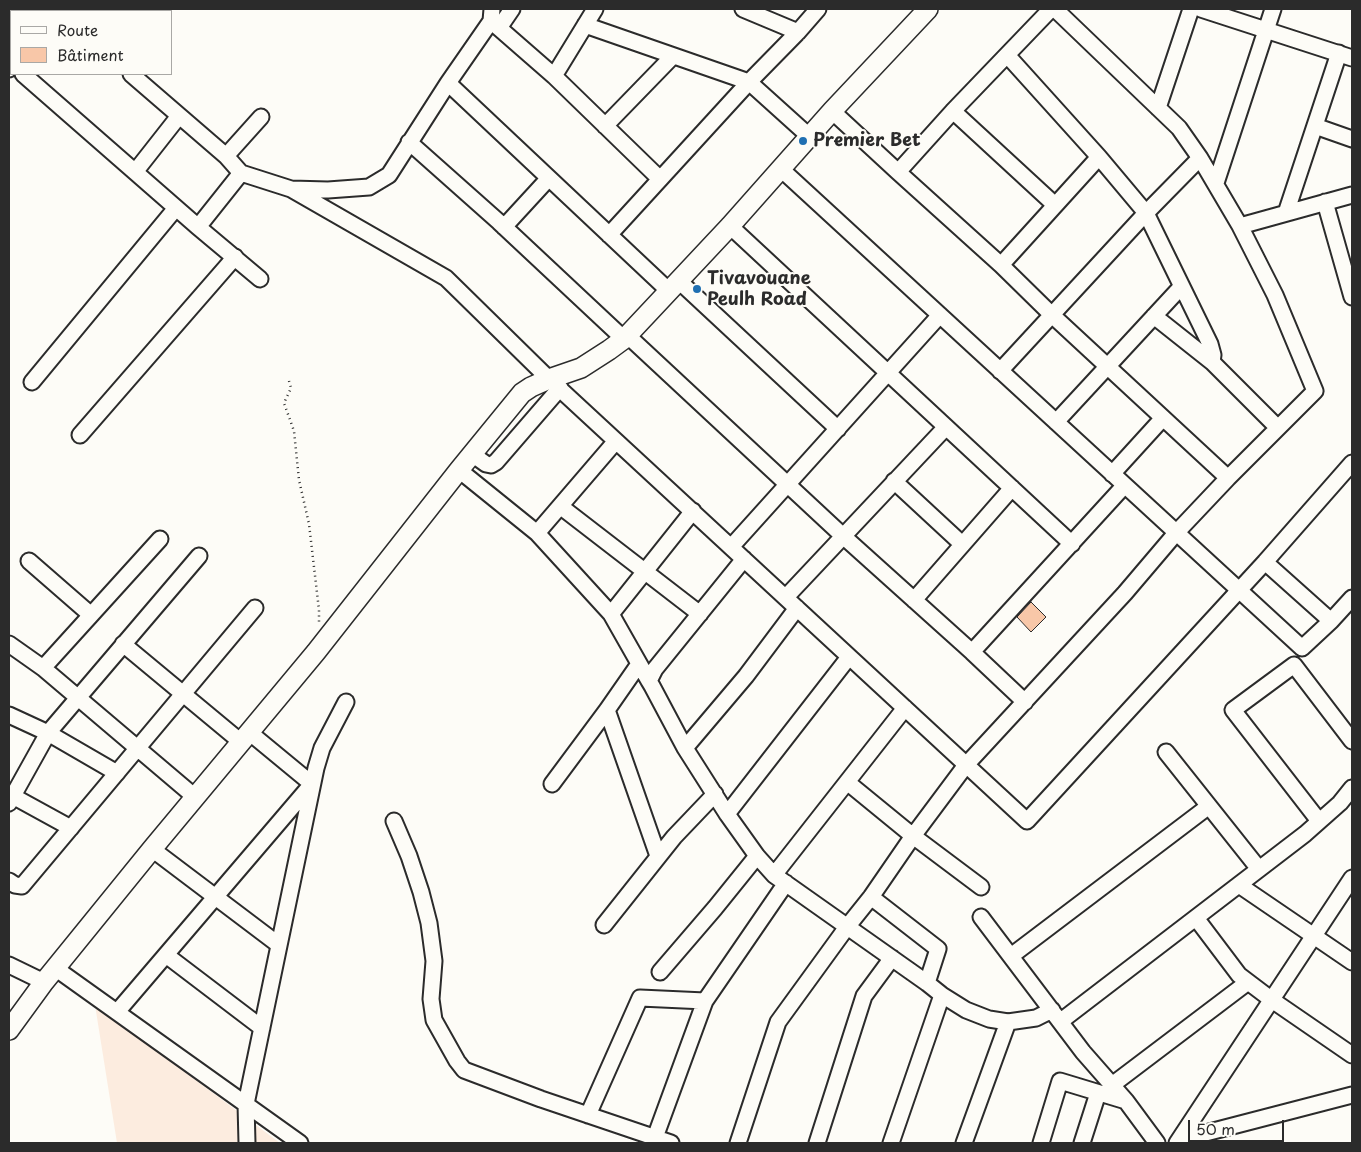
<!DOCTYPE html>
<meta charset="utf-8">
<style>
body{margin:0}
#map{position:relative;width:1361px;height:1152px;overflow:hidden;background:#fdfcf7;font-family:"Playpen Sans",sans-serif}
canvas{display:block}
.frame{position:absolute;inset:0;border:10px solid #2b2b2b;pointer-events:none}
.legend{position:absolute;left:10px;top:10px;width:162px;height:65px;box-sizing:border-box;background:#fdfcf7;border:1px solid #a9a8a5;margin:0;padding:6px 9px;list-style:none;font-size:15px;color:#2b2b2b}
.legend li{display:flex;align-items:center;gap:10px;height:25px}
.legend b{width:25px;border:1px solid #a9a8a5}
.scale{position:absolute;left:1188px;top:1120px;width:96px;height:22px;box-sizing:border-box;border:2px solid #2b2b2b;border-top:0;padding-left:6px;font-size:15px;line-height:18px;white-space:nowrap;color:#2b2b2b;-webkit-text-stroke:4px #fdfcf7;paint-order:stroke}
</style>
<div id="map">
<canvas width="1361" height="1152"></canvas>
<div class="frame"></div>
<ul class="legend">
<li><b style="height:6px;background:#fdfcf7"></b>Route</li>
<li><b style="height:14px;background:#f8c7a8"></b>Bâtiment</li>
</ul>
<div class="scale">50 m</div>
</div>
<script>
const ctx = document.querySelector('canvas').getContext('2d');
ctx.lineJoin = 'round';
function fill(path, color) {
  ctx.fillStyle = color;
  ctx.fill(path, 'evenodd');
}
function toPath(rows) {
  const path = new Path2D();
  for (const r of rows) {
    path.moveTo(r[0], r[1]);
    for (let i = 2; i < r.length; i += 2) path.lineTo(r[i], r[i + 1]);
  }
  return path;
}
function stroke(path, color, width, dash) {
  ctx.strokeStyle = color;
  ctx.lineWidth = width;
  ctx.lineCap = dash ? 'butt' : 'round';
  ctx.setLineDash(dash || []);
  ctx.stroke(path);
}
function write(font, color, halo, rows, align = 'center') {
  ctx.font = font + ' "Playpen Sans",sans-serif';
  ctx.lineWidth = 4;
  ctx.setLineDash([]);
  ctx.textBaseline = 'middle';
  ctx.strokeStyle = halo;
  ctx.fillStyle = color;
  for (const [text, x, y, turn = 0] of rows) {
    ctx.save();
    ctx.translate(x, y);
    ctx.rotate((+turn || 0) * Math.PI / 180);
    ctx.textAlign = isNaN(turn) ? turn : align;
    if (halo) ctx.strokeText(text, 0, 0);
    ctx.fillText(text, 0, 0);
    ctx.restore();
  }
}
const built = toPath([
 [95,1005,280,1143,117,1143]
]);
const building = toPath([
 [1031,602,1046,617,1031,632,1017,617,1031,602]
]);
const path = toPath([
 [289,381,291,388,284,403,294,431,299,480,309,524,319,610,319,624]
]);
const minor = toPath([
 [56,9,59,11],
 [743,9,798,32],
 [1201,9,1352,58],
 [27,11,27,9],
 [99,11,101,9],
 [491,21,554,76,660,179],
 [585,25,749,82,810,137],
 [499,28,512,9],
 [1007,55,1099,157,1146,213,1210,344,1213,355,1212,362],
 [9,69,11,61],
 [23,74,198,227,260,279],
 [131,74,226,156,241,173,291,189,328,190,369,187,389,175,448,83,491,21,492,9],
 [554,76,595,9],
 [448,83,669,291],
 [1158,108,1191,9],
 [832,111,898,172,1001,265,1052,315,1228,478],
 [953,111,1055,205],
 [605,126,673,56],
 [1315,126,1352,139],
 [409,142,499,222,624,339],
 [226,156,261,117],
 [781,169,1302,648,1331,621,1352,598],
 [135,172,179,116],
 [898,172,953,111,1051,9],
 [1216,183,1273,9],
 [291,189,446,278,549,379,1027,821,1265,562,1352,463],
 [1325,202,1352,297],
 [1286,213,1339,53],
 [730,226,1072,544],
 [1240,226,1352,195],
 [198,227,241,173],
 [504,227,549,178],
 [609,235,749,82,798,32,818,9],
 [1001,265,1099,157],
 [679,281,838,429],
 [1154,316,1212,362,1278,428],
 [627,335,843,536,972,652,1025,702],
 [1000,371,1146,213,1200,158],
 [32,382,176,208],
 [1056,422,1181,287],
 [80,435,235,257],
 [472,454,486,464,491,465,496,462,560,388],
 [459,470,537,533,611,614,649,681,652,686,685,748,727,814,757,856,774,875,927,983,942,995,966,1010,989,1019,1008,1022,1036,1018,1052,1010],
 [1112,474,1163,418],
 [894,481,962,544],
 [560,506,700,614],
 [537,533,616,441],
 [731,547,940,315],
 [29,561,91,615],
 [1265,562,1331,621],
 [786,597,946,427],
 [914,600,1012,488],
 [611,614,693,511],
 [9,644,43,668,195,797],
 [123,644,241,742],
 [972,652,1124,486],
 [43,668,160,539],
 [649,681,655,669,744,559],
 [607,710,658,856],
 [9,715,48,733,117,773],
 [249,732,312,784],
 [685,748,746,676,797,608],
 [1166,752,1259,869],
 [847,782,913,836,981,887],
 [552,784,607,710,639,664],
 [9,794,71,828],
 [9,803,48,733,199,556],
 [727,814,849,657],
 [394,821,409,856,421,892,429,923,434,961,431,999,434,1020,457,1061,464,1070,541,1099,671,1143],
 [1319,821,1233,710,1294,665,1352,741],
 [152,849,279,945],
 [774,875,905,708],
 [9,881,15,885,22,886,255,608],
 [1239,885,1352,962],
 [871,897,938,949,927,983],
 [981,917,1083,1052,1126,1101,1157,1143],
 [1196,918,1239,975,1272,1000,1352,1055],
 [604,925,674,837,715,794],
 [166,955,262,1028],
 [1011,956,1209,806],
 [9,965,44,982],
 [55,968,300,1143],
 [660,972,715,908,757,856],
 [117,1012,311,785],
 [1061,1021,1305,834,1340,803,1352,788],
 [1112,1085,1248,982],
 [588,1115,640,998,705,1001],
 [247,1143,246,1104,316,768,322,748,346,702],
 [653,1143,705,1001,786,883],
 [738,1143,778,1022,847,927,871,897,913,836,966,765,1125,593,1176,533,1228,478,1315,391,1275,295,1240,226,1200,158,1179,128,1055,9],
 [817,1143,864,996,892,958],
 [891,1143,942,995],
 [964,1143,1008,1022],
 [1041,1143,1060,1081,1126,1101],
 [1082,1143,1098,1093],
 [1177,1143,1352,878],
 [1180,1143,1194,1136,1352,1095]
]);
const major = toPath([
 [9,1030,44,982,152,849,316,652,459,470,522,393,531,387,549,379,581,368,609,350,624,339,730,226,832,111,928,9]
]);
const markers = [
 [803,141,5,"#1f6fb2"],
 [697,289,5,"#1f6fb2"]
];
const poiNames = [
 ["Premier Bet",813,141],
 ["Tivavouane",707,279],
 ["Peulh Road",707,300]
];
fill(built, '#fcecdf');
fill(building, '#f8c7a8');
stroke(building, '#2b2b2b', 1);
stroke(minor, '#2b2b2b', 19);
stroke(major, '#2b2b2b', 22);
stroke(path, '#2b2b2b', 2.5, [1, 4]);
stroke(minor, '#fdfcf7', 15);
stroke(major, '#fdfcf7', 19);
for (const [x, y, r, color] of markers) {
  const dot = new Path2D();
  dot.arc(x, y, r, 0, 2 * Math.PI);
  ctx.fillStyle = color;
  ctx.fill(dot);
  stroke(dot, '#fdfcf7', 2);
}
write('bold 18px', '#2b2b2b', '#fdfcf7', poiNames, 'left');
</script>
